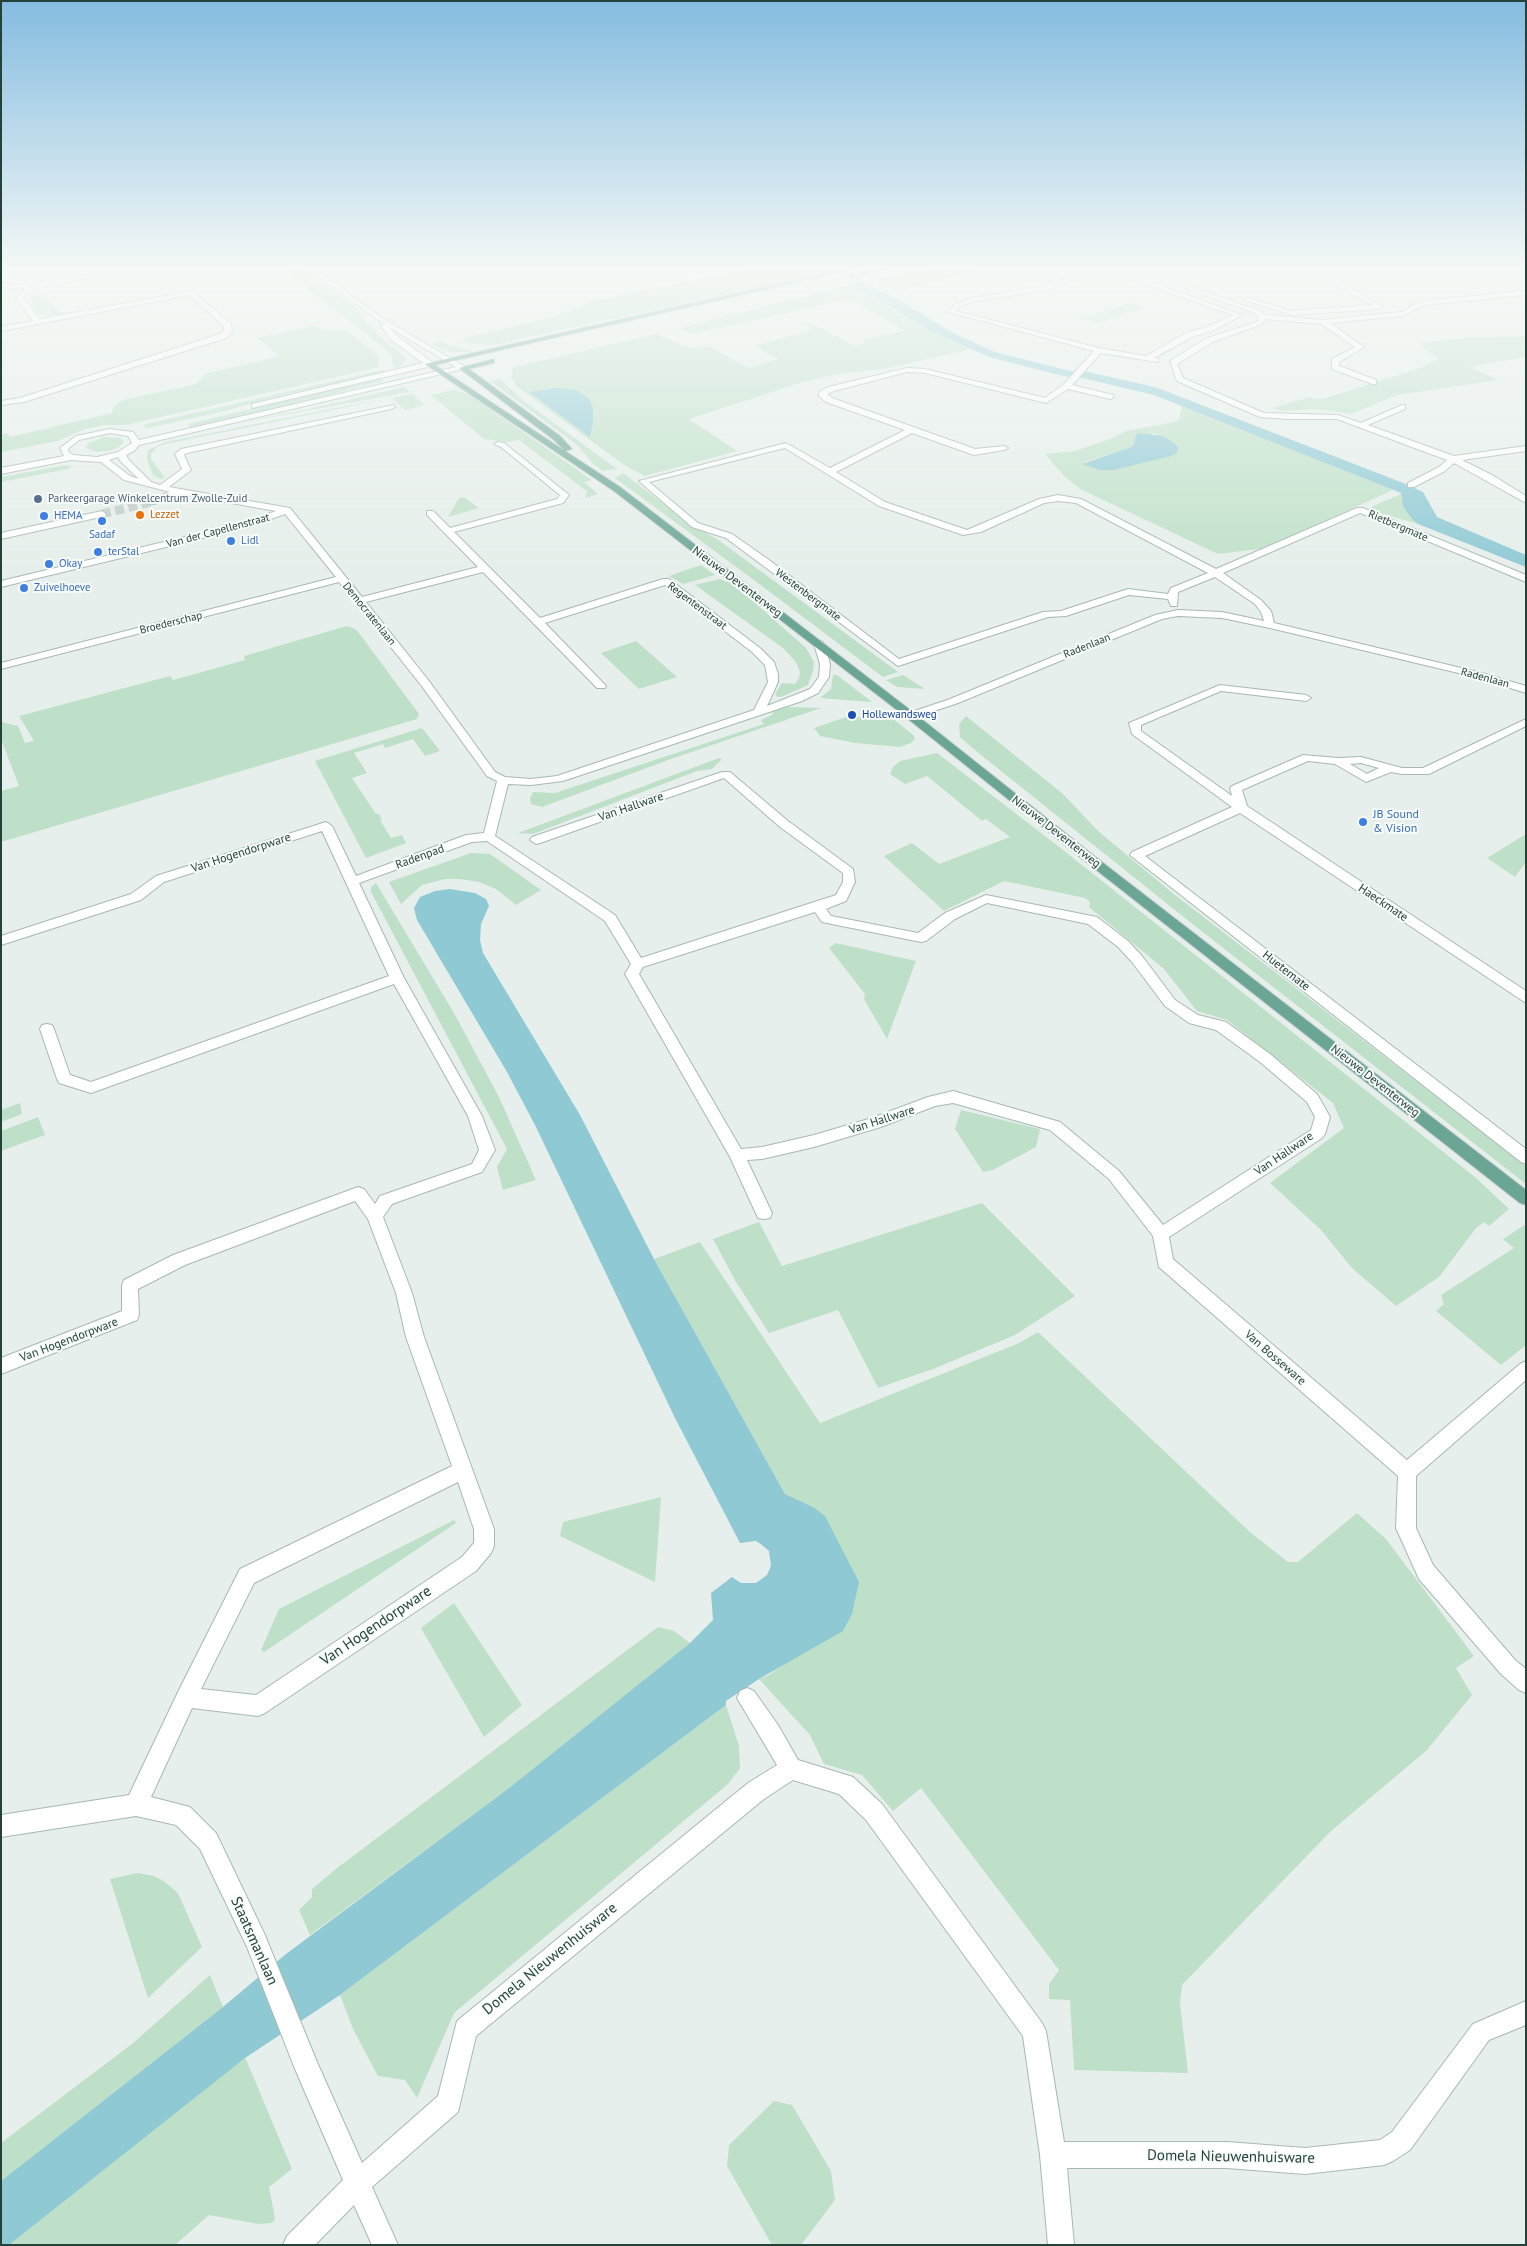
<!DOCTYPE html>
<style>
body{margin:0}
#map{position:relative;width:1527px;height:2246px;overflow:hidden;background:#e6efeb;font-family:"PT Sans",sans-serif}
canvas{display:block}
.frame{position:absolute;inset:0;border:2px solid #24423a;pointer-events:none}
</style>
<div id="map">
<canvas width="1527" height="2246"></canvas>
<div class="frame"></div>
</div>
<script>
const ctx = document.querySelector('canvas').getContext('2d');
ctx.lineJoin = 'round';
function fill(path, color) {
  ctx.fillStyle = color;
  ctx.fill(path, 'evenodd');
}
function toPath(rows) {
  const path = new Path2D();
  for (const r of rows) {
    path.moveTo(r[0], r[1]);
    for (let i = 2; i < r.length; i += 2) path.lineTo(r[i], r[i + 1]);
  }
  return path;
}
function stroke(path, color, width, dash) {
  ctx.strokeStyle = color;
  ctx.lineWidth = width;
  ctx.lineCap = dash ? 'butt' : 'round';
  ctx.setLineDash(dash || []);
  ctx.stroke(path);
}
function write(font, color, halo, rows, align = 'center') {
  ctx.font = font + ' "PT Sans",sans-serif';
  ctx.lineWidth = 4;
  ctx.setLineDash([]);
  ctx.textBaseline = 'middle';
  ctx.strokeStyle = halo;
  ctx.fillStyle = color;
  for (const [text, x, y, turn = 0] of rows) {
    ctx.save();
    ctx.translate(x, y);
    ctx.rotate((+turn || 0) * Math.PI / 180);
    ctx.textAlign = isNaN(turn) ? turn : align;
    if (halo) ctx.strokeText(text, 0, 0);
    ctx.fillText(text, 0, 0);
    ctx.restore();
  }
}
const green = toPath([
 [280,267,301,267,355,307,379,336,406,357,404,363,397,368,392,363,392,356,388,351],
 [753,267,815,267,823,271,806,277,493,345,471,344,461,339,549,318,595,301],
 [932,267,996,267,898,291,875,281],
 [850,285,932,332,971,349,884,369,838,374,803,382,689,419,737,451,645,476,627,467,516,386,511,376,513,375,511,372,514,367,519,366,652,335,658,335,689,348,711,347,748,368,778,359,755,346,814,329,806,324,811,323,855,346,865,343,861,340,905,331,850,299,697,333,686,332,680,328],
 [40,293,64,314,49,316,38,313,32,306,30,295],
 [1130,303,1144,308,1098,323,1080,319],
 [316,325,322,330,347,331,379,356,378,365,380,367,126,425,105,425,85,429,58,441,1,452,1,435,7,433,10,437,112,413,114,406,123,400,196,384,205,374,276,357,278,356,276,353,257,338],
 [1526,336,1526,357,1469,367,1499,380,1397,395,1352,414,1318,409,1282,411,1272,408,1310,397,1314,399,1323,399,1420,368,1438,359,1437,356,1429,352,1419,343,1474,337],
 [441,341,447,344,473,352,448,352,431,344],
 [382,370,386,372,287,394,221,412,148,428,143,427,146,424],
 [380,378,384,381,244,416,190,428,188,424],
 [500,379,524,401,617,469,603,471,593,464,577,445,490,381],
 [404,387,410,392,228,425,304,410],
 [454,390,467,393,592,480,584,482,598,494,585,498,587,491,584,489,519,440,507,442,484,439,431,395],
 [413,394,424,405,405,410,392,398,166,444,157,447,151,454,151,459,165,478,160,479,153,475,147,460,148,450,165,442,341,407,392,398,406,395],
 [1182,405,1393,490,1266,548,1218,554,1080,489,1064,476,1045,454,1075,451,1112,438,1126,431,1170,423,1179,420],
 [1154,433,1174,443,1138,463,1114,470,1082,463,1131,447],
 [104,437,120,438,124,442,119,447,109,451,96,452,86,448,88,443],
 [66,465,72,466,68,469,1,482,1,477],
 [623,473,695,527,717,539,898,672,883,677,750,577,615,478],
 [1401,494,1401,498,1412,519,1418,524,1370,510,1373,506],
 [464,497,479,508,448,517,459,498],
 [701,565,715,575,683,584,669,576],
 [720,579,730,583,755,603,806,648,814,662,813,671,808,685,781,697,777,697,775,694,782,683,795,684,799,678,800,672,796,662,783,648,695,585],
 [347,626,355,629,359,633,419,714,417,719,1,842,1,791,19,786,1,739,1,722,18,726,25,743,34,741,19,716,170,676,173,680,245,660,244,656],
 [636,641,677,677,639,689,601,653],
 [833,675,837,675,872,702,820,698,831,689],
 [903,675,925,689,897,687,886,680],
 [787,707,821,708,671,759,542,807,531,804,530,798,533,792,555,793,764,724,761,720,772,715,774,710],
 [878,710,887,714,913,735,915,739,911,743,900,747,855,743,820,736,814,728,849,716,876,719],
 [966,716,1063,794,1098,831,1170,891,1526,1166,1526,1184,1195,926,976,751,960,737,959,724],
 [422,728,440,751,425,756,413,739,385,748,383,744,354,753,367,773,352,778,376,814,379,814,382,819,380,820,391,838,402,835,406,843,366,858,315,761],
 [937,753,1058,846,1378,1100,1475,1177,1509,1209,1489,1226,1484,1222,1476,1228,1439,1277,1396,1306,1352,1268,1321,1230,1270,1183,1344,1128,1333,1103,1227,1020,1197,1011,1164,969,1089,907,1090,902,1085,898,1004,881,944,911,884,856,912,843,939,864,1010,837,986,819,982,821,927,776,905,784,890,774,893,767,900,761],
 [719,758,722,759,712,769,697,771,533,834,518,833],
 [1526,834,1526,862,1515,877,1487,858],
 [471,853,490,854,541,890,516,905,496,889,479,882,460,879,445,879,422,885,401,904,389,882],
 [376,883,454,1013,499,1097,536,1180,503,1190,497,1167,507,1149,371,892,371,887],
 [836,943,916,961,887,1039,864,999,865,994,829,948],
 [20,1103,22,1114,1,1122,1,1110],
 [961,1110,1040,1129,1036,1147,993,1170,983,1172,955,1129],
 [38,1117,45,1135,1,1151,1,1131],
 [982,1203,1075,1296,1015,1335,933,1369,878,1388,838,1310,769,1333,736,1282,713,1239,759,1222,782,1266],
 [1526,1224,1526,1345,1501,1365,1436,1311,1444,1304,1441,1295,1514,1248,1503,1239],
 [700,1242,820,1423,1019,1343,1038,1332,1251,1533,1288,1562,1298,1562,1357,1513,1386,1539,1474,1656,1456,1668,1472,1695,1427,1750,1331,1831,1182,1985,1180,2003,1188,2073,1074,2070,1070,2000,1049,1999,1049,1984,1059,1970,921,1788,893,1811,862,1775,824,1764,810,1735,759,1679,769,1675,784,1664,813,1507,785,1494,654,1259],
 [661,1497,655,1582,560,1536,563,1522],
 [454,1520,456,1523,264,1652,261,1650,279,1609],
 [454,1603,522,1705,484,1737,421,1628],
 [658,1627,674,1631,690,1643,509,1788,310,1935,299,1910,312,1897,312,1889,337,1868],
 [726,1705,739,1746,740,1768,728,1784,454,2013,417,2098,405,2080,378,2076,353,2029,340,1995],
 [138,1873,154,1876,165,1882,178,1893,202,1947,148,1998,110,1879],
 [210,1975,223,2007,1,2181,1,2143,132,2044],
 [245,2057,292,2169,269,2187,275,2219,272,2223,259,2224,209,2215,175,2245,9,2245],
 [774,2101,792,2105,831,2171,835,2200,801,2245,772,2245,727,2166,729,2145]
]);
const water = toPath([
 [815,267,836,268,904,303,951,332,995,352,1070,371,1088,372,1155,387,1406,484,1423,492,1437,517,1526,555,1526,567,1418,524,1412,519,1403,506,1401,493,1154,395,1082,378,1063,376,989,357,932,332,887,305],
 [557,388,577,390,589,399,593,407,593,422,590,437,529,392],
 [1140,433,1163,436,1174,443,1178,448,1177,453,1171,456,1114,470,1100,470,1082,464,1131,447,1134,444,1136,435],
 [450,889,475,893,486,899,489,906,481,924,480,940,483,953,580,1115,654,1259,785,1494,813,1507,825,1516,859,1582,852,1614,843,1631,759,1679,726,1701,726,1705,340,1995,245,2058,9,2245,1,2245,1,2181,223,2007,286,1954,509,1788,690,1643,713,1620,711,1593,732,1577,741,1583,756,1583,767,1575,771,1566,769,1551,762,1545,756,1541,740,1543,675,1418,535,1125,507,1072,417,920,414,908,420,897,435,891]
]);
const pier = toPath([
 [840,268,867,281,846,286,819,272]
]);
const minorTunnel = toPath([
 [102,514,151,502]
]);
const minor = toPath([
 [19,267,25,267,35,284,125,267,140,267,34,289,23,298,40,319,192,291,231,324,232,332,226,338,24,402,1,405,1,401,20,398,220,334,224,331,224,327,190,295,1,331,1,327,33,321,16,298,26,289,1,287,1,283,29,285,19,267],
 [305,267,313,267,382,318,467,368,139,445,134,451,126,455,128,459,151,482,160,485,182,469,175,454,181,449,394,405,395,407,391,409,187,453,184,455,191,470,169,487,290,508,362,597,478,567,427,515,427,511,433,511,450,528,557,499,560,495,501,447,494,444,498,442,504,443,569,495,563,503,454,532,540,618,663,579,669,579,760,648,774,662,778,674,778,682,767,706,810,689,819,677,820,664,814,644,819,641,823,642,830,664,829,677,818,693,802,701,563,781,531,785,508,784,495,836,615,915,641,958,836,895,843,882,843,873,780,827,724,778,540,843,536,844,530,840,532,837,722,772,730,772,788,821,853,869,855,882,846,901,826,909,831,916,918,933,945,913,986,895,1097,917,1128,941,1142,956,1175,1000,1198,1015,1226,1022,1270,1054,1317,1094,1330,1117,1325,1134,1322,1138,1169,1237,1173,1259,1407,1460,1520,1364,1526,1361,1526,1380,1416,1476,1416,1528,1433,1565,1515,1660,1526,1669,1526,1693,1519,1690,1501,1674,1419,1579,1396,1528,1398,1476,1159,1267,1153,1236,1109,1179,1050,1130,953,1103,935,1106,881,1127,814,1147,762,1159,747,1160,772,1213,770,1218,764,1219,758,1218,730,1157,625,974,631,964,605,921,487,841,472,842,359,883,404,978,482,1116,495,1150,482,1172,392,1204,383,1217,412,1293,424,1337,494,1529,494,1546,491,1553,476,1571,265,1713,258,1716,192,1708,151,1797,190,1807,216,1833,264,1933,317,2062,362,2163,438,2096,457,2021,748,1783,777,1765,737,1698,740,1691,747,1688,754,1691,778,1725,798,1760,853,1777,882,1804,1042,2023,1046,2031,1064,2142,1227,2142,1305,2148,1380,2140,1392,2132,1473,2024,1526,2001,1526,2025,1489,2040,1410,2150,1393,2161,1384,2165,1305,2174,1227,2168,1067,2168,1074,2245,1048,2245,1040,2155,1023,2036,866,1820,839,1794,793,1780,764,1799,476,2036,458,2112,372,2187,398,2245,372,2245,354,2205,315,2245,283,2245,287,2236,343,2180,295,2069,247,1947,200,1849,176,1825,136,1816,1,1837,1,1815,129,1795,179,1690,240,1569,452,1466,406,1337,396,1293,368,1219,355,1201,185,1265,138,1289,139,1315,137,1320,1,1374,1,1358,122,1311,122,1285,124,1280,173,1255,358,1187,364,1189,375,1204,380,1196,472,1164,479,1150,468,1116,394,984,91,1093,59,1083,57,1079,40,1029,42,1025,47,1024,52,1025,54,1029,70,1075,91,1082,389,976,322,831,164,882,141,900,1,945,1,936,131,894,156,876,326,822,332,826,356,876,466,835,484,833,497,781,487,776,421,685,339,582,1,669,1,663,336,577,285,514,249,527,1,587,1,581,243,523,276,511,181,494,154,504,148,504,148,500,170,492,124,480,101,462,71,460,1,474,1,468,64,456,60,448,76,436,110,429,133,432,139,440,456,367,390,328,396,335,432,362,432,366,252,408,252,404,423,363,390,339,381,326,384,324,305,267],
 [110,433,128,436,132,443,118,452,97,457,73,455,69,452,68,449,79,440,110,433],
 [118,457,121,462,139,479,130,476,109,460,118,457],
 [483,572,597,688,605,688,606,686,545,623,665,585,752,652,765,665,768,682,754,710,557,776,531,779,505,777,495,772,429,681,366,602,483,572],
 [987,903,1088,924,1118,947,1132,962,1165,1006,1189,1023,1216,1030,1260,1062,1307,1102,1315,1117,1311,1130,1163,1225,1119,1171,1060,1122,953,1091,928,1097,872,1118,814,1135,762,1147,741,1149,639,974,643,967,815,912,822,922,921,942,926,941,955,919,987,903],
 [458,1482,474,1529,474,1543,462,1557,256,1695,201,1689,254,1583,458,1482],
 [1100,267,1108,267,1242,315,1210,332,1194,336,1154,358,1158,358,1158,362,1101,353,1072,385,1113,395,1114,397,1110,399,1068,389,1046,403,925,373,907,372,834,391,827,394,832,398,975,449,1004,446,1008,448,1004,450,974,455,912,433,836,472,885,502,967,530,1039,499,1058,495,1081,499,1216,569,1357,508,1363,508,1526,575,1526,582,1360,513,1223,573,1261,600,1271,611,1274,623,1482,673,1526,686,1526,693,1475,677,1270,628,1222,618,1178,616,1162,619,958,703,910,719,905,716,906,714,950,699,1155,615,1178,610,1222,612,1264,621,1261,612,1255,604,1215,577,1178,592,1177,606,1171,606,1168,599,1129,595,1066,616,1048,617,898,666,726,538,692,527,639,481,786,443,830,468,905,430,826,402,819,396,819,392,828,387,907,368,925,369,1045,398,1064,384,1094,351,949,312,954,305,968,299,1044,286,1100,267],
 [1104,270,1233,315,1204,328,1188,332,1146,356,1099,348,956,311,958,307,972,302,1045,290,1104,270],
 [785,448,879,506,963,535,981,532,1044,503,1058,501,1076,503,1208,573,1171,588,1168,594,1128,589,1061,611,1043,612,899,659,769,560,732,534,698,523,649,482,785,448],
 [1307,267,1315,267,1383,307,1380,309,1292,315,1245,300,1248,298,1292,311,1372,305,1335,285,1307,267],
 [1435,267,1444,267,1449,271,1444,272,1435,267],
 [1148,271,1259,311,1265,315,1323,320,1401,312,1421,301,1526,291,1526,295,1423,305,1403,316,1330,323,1364,347,1339,362,1339,366,1376,380,1376,384,1373,384,1332,369,1332,359,1355,347,1321,324,1265,319,1262,324,1213,342,1177,364,1183,378,1264,413,1338,415,1361,423,1402,405,1405,405,1405,409,1368,425,1454,456,1526,446,1526,451,1462,460,1492,475,1526,496,1526,503,1454,463,1445,471,1414,487,1408,487,1408,483,1439,467,1447,460,1337,419,1288,419,1260,417,1177,381,1170,361,1207,338,1257,322,1259,317,1255,313,1146,274,1145,273,1148,271],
 [102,511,106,514,105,516,1,539,1,533,102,511],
 [1220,685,1306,695,1311,698,1306,701,1221,691,1141,725,1141,731,1232,796,1230,788,1232,786,1303,755,1338,758,1361,757,1402,768,1423,768,1526,719,1526,726,1429,774,1402,774,1391,772,1366,782,1335,764,1308,761,1242,790,1247,806,1526,991,1526,1003,1240,813,1145,856,1526,1149,1526,1164,1521,1162,1130,855,1132,852,1232,807,1132,734,1129,723,1220,685],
 [1361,763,1379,768,1367,774,1350,764,1361,763]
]);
const major = toPath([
 [851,267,864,267,435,365,565,451,554,440,459,368,494,359,494,363,469,369,560,436,572,449,565,451,620,487,905,706,1098,859,1526,1190,1526,1205,1520,1203,1090,865,897,710,614,491,425,364,851,267],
 [882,267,895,267,851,278,848,276,882,267]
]);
const markers = [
 [38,499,5,"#5c6f8a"],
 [140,515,5,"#e8710a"],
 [44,516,5,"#3f7fe0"],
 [102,521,5,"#3f7fe0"],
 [231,541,5,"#3f7fe0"],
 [98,552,5,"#3f7fe0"],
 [49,564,5,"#3f7fe0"],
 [24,588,5,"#3f7fe0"],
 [852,715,5,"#1a4fb4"],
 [1363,822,5,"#3f7fe0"]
];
const farServicenames = [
 ["Parkeergarage Winkelcentrum Zwolle-Zuid",48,499]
];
const farFoodnames = [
 ["Lezzet",150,515]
];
const farShopnames = [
 ["HEMA",54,516],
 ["Sadaf",102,535,"center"],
 ["Lidl",241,541],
 ["terStal",108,552],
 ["Okay",59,564],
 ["Zuivelhoeve",34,588]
];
const farStreetnames = [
 ["Rietbergmate",1398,526,23],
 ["Van der Capellenstraat",218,531,-15],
 ["Westenbergmate",808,595,37],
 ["Regentenstraat",697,606,37],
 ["Democratenlaan",369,614,51],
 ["Broederschap",171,623,-14],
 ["Radenlaan",1087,646,-22],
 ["Radenlaan",1485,678,15]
];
const farTransitnames = [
 ["Hollewandsweg",862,715]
];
const streetNames = [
 ["Nieuwe Deventerweg",737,582,37],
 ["Van Hallware",631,807,-19],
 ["Nieuwe Deventerweg",1056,832,38],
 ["Van Hogendorpware",241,853,-18],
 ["Radenpad",420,857,-20],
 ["Haeckmate",1383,903,34],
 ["Huetemate",1286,971,38],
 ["Nieuwe Deventerweg",1375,1081,38],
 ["Van Hallware",882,1120,-18],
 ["Van Hallware",1284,1154,-34],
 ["Van Hogendorpware",69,1340,-21],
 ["Van Bosseware",1275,1358,41]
];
const shopNames = [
 ["JB Sound",1373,815],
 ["& Vision",1373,829]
];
const nearStreetnames = [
 ["Van Hogendorpware",376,1626,-34],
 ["Staatsmanlaan",254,1941,66],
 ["Domela Nieuwenhuisware",550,1959,-39],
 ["Domela Nieuwenhuisware",1231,2157,1]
];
fill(green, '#bfe0c8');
fill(water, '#8ec9d4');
fill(pier, '#e6efeb');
stroke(minorTunnel, '#bfccc8', 9, [9, 4.5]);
stroke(minor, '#a8b8b2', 2);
stroke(major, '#c2cac8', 2);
fill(minor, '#fff');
fill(major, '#6aa596');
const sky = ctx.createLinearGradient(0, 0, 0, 582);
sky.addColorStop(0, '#84bce0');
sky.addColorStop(0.46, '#f4f8f6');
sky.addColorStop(1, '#f4f8f600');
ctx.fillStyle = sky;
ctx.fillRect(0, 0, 1527, 582);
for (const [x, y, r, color] of markers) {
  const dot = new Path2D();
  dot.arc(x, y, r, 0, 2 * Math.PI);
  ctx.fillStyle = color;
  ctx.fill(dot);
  stroke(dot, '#f7fbf9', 2);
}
write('11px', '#4e5e75', '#f7fbf9', farServicenames, 'left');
write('11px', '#c56008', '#f7fbf9', farFoodnames, 'left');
write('11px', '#366cbe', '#f7fbf9', farShopnames, 'left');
write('11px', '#24423a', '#f7fbf9', farStreetnames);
write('11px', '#164399', '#f7fbf9', farTransitnames, 'left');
write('12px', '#24423a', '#f7fbf9', streetNames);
write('12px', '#366cbe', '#f7fbf9', shopNames, 'left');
write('15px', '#24423a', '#f7fbf9', nearStreetnames);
</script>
